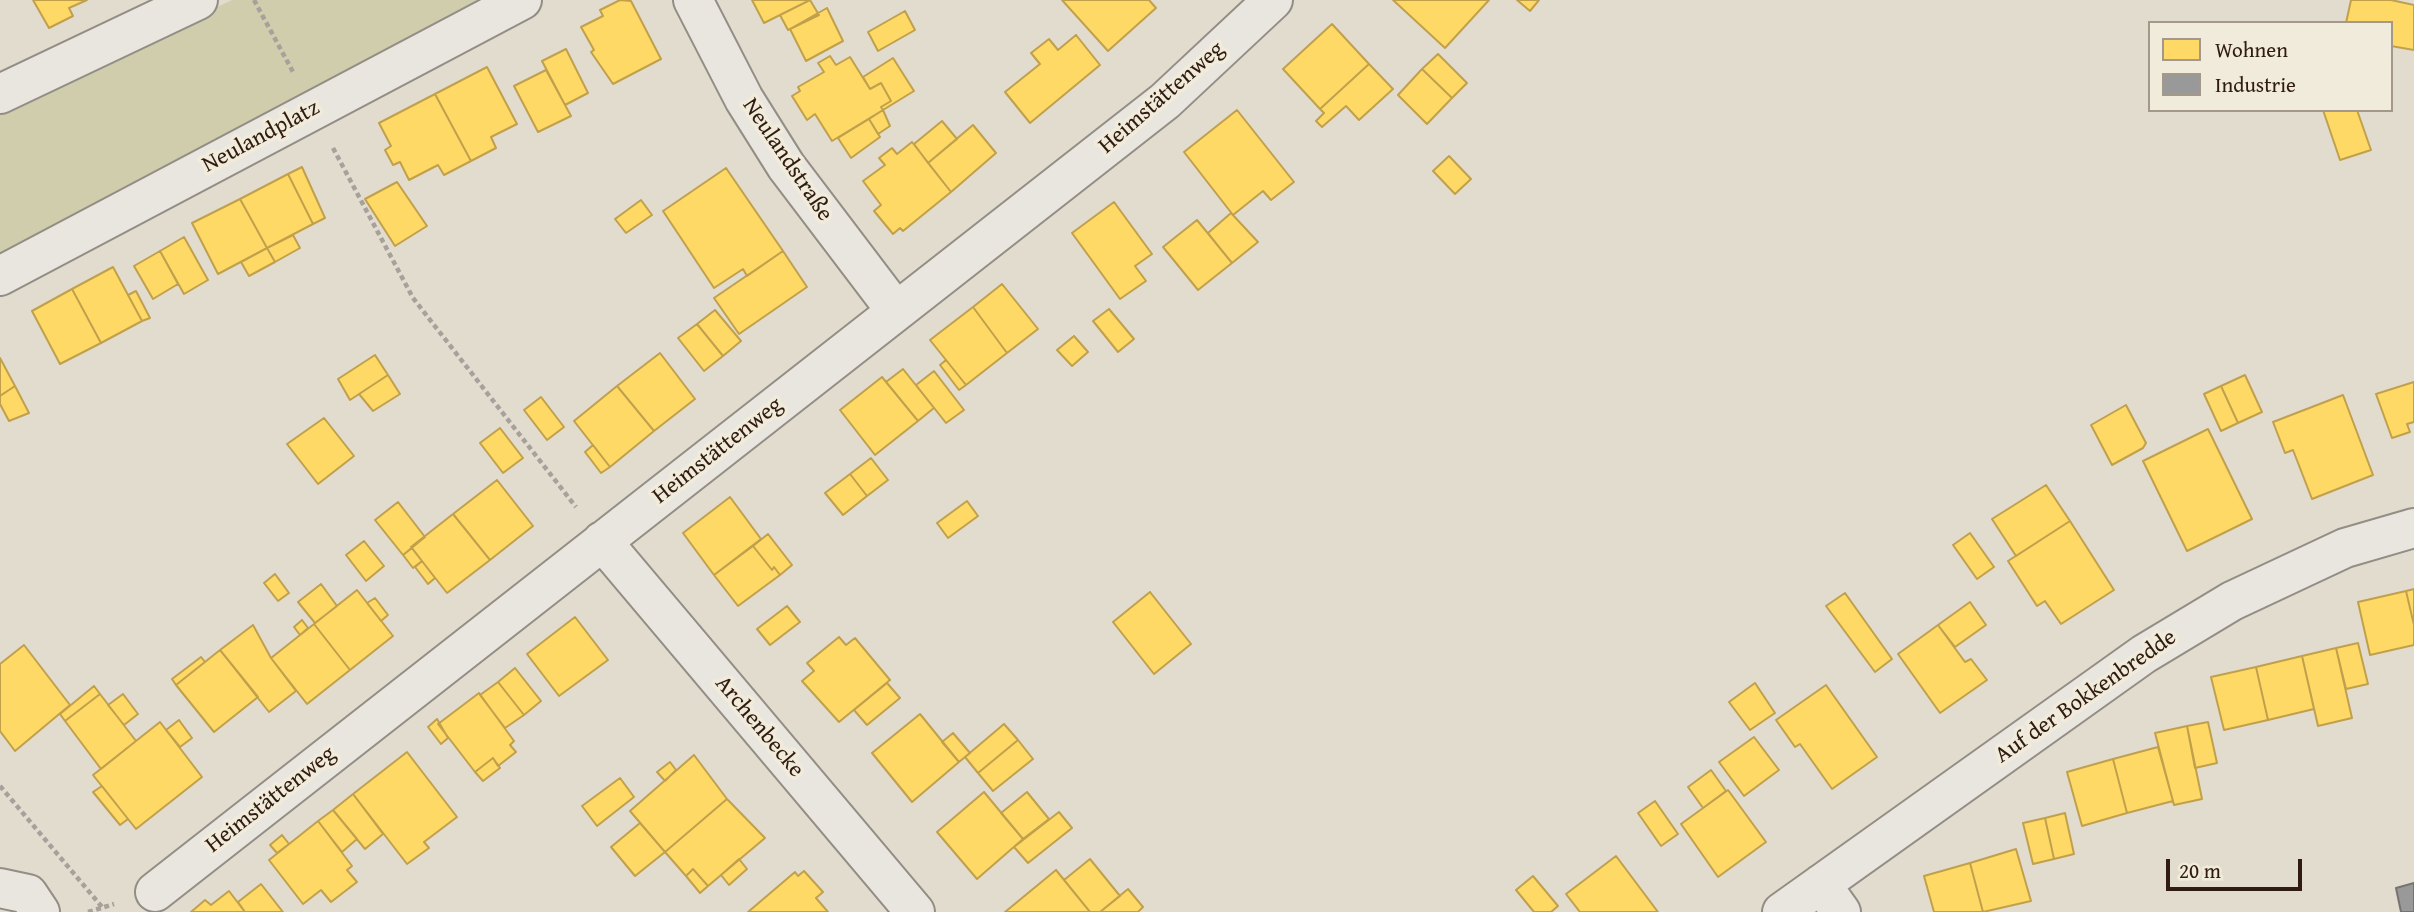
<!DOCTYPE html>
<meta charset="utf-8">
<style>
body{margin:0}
#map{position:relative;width:2414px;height:912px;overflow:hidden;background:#e2dccf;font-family:"Gentium Book Plus",serif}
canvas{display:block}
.legend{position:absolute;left:2148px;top:21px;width:245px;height:91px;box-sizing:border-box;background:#f1ebdb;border:2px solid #a39889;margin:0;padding:9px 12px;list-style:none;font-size:21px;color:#2f1b0f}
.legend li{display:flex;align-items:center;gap:14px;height:35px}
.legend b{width:35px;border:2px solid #a39889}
.scale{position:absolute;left:2166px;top:859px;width:136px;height:32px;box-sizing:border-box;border:4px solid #2f1b0f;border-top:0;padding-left:9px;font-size:21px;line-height:24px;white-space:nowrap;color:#2f1b0f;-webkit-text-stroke:5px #f1ebdb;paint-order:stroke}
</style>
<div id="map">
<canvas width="2414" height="912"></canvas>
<ul class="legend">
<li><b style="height:19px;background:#ffd966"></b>Wohnen</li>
<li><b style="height:19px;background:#999"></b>Industrie</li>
</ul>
<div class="scale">20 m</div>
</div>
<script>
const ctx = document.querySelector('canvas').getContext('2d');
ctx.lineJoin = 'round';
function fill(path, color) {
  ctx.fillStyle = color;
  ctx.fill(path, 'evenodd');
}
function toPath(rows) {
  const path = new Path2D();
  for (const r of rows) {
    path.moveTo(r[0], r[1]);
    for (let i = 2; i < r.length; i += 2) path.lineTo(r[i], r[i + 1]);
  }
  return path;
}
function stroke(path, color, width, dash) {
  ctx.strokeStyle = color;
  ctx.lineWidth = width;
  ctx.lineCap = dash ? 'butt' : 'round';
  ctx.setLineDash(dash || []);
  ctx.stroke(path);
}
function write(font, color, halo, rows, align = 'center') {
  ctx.font = font + ' "Gentium Book Plus",serif';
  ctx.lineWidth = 7;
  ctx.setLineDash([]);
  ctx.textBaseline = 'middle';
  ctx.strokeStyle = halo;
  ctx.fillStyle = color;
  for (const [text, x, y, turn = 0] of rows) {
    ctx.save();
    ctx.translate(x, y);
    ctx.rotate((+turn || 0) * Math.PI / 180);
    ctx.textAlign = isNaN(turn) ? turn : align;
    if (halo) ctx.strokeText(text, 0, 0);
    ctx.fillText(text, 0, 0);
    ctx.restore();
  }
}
const green = toPath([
 [232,0,483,0,0,257,0,110]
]);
const homes = toPath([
 [33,0,87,0,69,8,73,16,49,28,33,0],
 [620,0,631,1,661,59,613,84,591,52,594,50,581,27,603,16,600,10,620,0],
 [752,0,810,0,764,23,752,0],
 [810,0,819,15,788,30,780,15,810,0],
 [1062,0,1149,0,1156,8,1108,51,1062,0],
 [1393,0,1489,0,1445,48,1393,0],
 [1517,0,1539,0,1530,11,1517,0],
 [2351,0,2391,0,2414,5,2414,50,2391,46,2391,23,2346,23,2351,0],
 [827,8,843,41,806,61,790,29,827,8],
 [905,11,915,30,878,51,868,32,905,11],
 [1332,24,1369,64,1320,109,1283,69,1332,24],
 [1076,35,1100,65,1030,123,1005,92,1040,64,1031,53,1049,39,1058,50,1076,35],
 [566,49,588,93,565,105,542,61,566,49],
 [1438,54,1467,83,1452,98,1422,69,1438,54],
 [830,56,836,65,850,57,870,89,881,83,891,101,881,107,883,110,832,141,815,114,807,120,792,96,800,91,798,87,824,72,818,63,830,56],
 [893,58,914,91,883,110,881,107,891,101,881,83,870,89,863,77,893,58],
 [1369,64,1393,89,1359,120,1346,106,1322,127,1316,121,1324,113,1320,109,1369,64],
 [487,67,517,124,491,137,496,148,471,161,435,94,487,67],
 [1422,69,1452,98,1427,124,1398,95,1422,69],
 [546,70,571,116,538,132,514,86,546,70],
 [435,94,471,161,444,175,438,165,409,180,400,162,393,165,385,150,391,146,379,123,435,94],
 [883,110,890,126,878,134,869,119,883,110],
 [1237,110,1294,182,1271,200,1263,191,1233,215,1184,152,1237,110],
 [2323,110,2357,110,2371,150,2340,160,2323,110],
 [869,119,880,137,851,158,838,138,869,119],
 [942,121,957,139,928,163,914,144,942,121],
 [973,125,996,153,951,192,928,163,973,125],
 [912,142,951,192,903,231,900,228,893,234,874,211,881,205,863,181,885,165,879,158,892,148,897,154,912,142],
 [1449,156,1471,179,1455,194,1433,171,1449,156],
 [302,167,325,218,313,224,288,174,302,167],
 [726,168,783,251,747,276,743,269,714,288,663,211,726,168],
 [288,174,313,224,267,248,240,199,288,174],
 [397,182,427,226,395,246,365,199,397,182],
 [240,199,267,248,218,274,192,223,240,199],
 [641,200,652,215,626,233,615,219,641,200],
 [1114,202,1152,254,1135,266,1146,281,1120,299,1072,233,1114,202],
 [1231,213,1258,242,1232,263,1208,233,1231,213],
 [1197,220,1232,263,1198,290,1163,247,1197,220],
 [293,235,300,248,275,262,267,248,293,235],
 [184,237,208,280,184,294,160,251,184,237],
 [267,248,275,262,249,276,241,262,267,248],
 [160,251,178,284,153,299,134,266,160,251],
 [783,251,807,287,739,334,714,298,783,251],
 [113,267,142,321,101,343,72,289,113,267],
 [1002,284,1038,329,1007,353,973,307,1002,284],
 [72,289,101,343,60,364,32,311,72,289],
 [136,291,150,318,142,321,128,295,136,291],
 [973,307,1007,353,966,385,930,340,973,307],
 [1109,309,1134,339,1118,352,1093,321,1109,309],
 [715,310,741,341,723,356,697,324,715,310],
 [697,324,723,356,704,371,678,338,697,324],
 [1074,336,1088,352,1072,366,1057,350,1074,336],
 [660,353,695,399,654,431,617,386,660,353],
 [375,355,388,375,350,400,338,379,375,355],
 [0,358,15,386,0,396,0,358],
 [946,360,966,385,959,390,940,365,946,360],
 [903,369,934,408,918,421,886,382,903,369],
 [934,371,964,410,946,423,916,385,934,371],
 [388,375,400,394,373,411,359,394,388,375],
 [2245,375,2262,412,2238,423,2221,386,2245,375],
 [882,377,918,421,875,455,840,410,882,377],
 [2414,382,2414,422,2407,424,2410,432,2392,438,2376,394,2414,382],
 [15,386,29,413,9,421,0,404,0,396,15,386],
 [617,386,654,431,610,467,574,421,617,386],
 [2221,386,2238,423,2221,431,2204,394,2221,386],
 [2343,395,2373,475,2312,499,2293,450,2285,453,2273,422,2343,395],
 [541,397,564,427,547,440,524,410,541,397],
 [2126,405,2146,443,2143,448,2112,465,2091,425,2126,405],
 [324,418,354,456,318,484,287,444,324,418],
 [500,428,523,458,503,473,480,443,500,428],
 [2208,429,2252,519,2187,551,2143,461,2208,429],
 [593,445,610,467,601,473,585,452,593,445],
 [871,458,888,480,867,496,850,474,871,458],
 [850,474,867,496,843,515,825,493,850,474],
 [497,480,533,526,490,560,453,514,497,480],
 [2046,485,2070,521,2016,556,1992,519,2046,485],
 [730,497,761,539,714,575,683,533,730,497],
 [967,501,978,516,948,538,937,523,967,501],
 [398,502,425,537,403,555,375,520,398,502],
 [453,514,490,560,447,593,411,547,453,514],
 [2070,521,2114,590,2061,624,2045,601,2037,606,2008,561,2070,521],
 [1970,533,1994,567,1977,579,1953,545,1970,533],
 [768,534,792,565,780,575,774,567,772,570,753,546,768,534],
 [364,541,384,566,366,581,346,555,364,541],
 [753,546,772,570,774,567,780,575,738,606,714,575,753,546],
 [412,548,422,561,413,568,403,555,412,548],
 [422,561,435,578,428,584,415,567,422,561],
 [275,574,289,593,278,601,264,583,275,574],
 [321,584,337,606,315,623,298,602,321,584],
 [2414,589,2414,625,2406,591,2414,589],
 [357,590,393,636,350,670,314,624,357,590],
 [2406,591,2414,625,2414,645,2370,655,2358,602,2406,591],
 [1150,592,1191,644,1154,674,1113,622,1150,592],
 [1845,593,1892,659,1875,672,1826,606,1845,593],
 [375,598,388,615,381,621,367,603,375,598],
 [1970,602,1986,625,1955,647,1938,625,1970,602],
 [787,606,800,622,770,645,757,629,787,606],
 [575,617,608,660,559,696,527,654,575,617],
 [302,620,308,628,300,635,294,627,302,620],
 [314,624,350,670,307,704,271,658,314,624],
 [253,625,271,658,296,691,269,712,220,650,253,625],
 [1938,625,1965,662,1971,659,1987,680,1940,713,1898,654,1938,625],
 [839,637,846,645,855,638,890,680,839,722,802,681,814,671,807,663,839,637],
 [2358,643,2368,684,2346,689,2336,648,2358,643],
 [24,645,70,705,15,751,0,731,0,664,24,645],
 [2336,648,2352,718,2318,726,2302,656,2336,648],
 [220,650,258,697,214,732,176,685,220,650],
 [2302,656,2314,709,2268,720,2256,667,2302,656],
 [201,657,205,662,176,685,172,679,201,657],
 [2256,667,2268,720,2224,730,2211,677,2256,667],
 [515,668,541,701,524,715,498,682,515,668],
 [498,682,524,715,505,728,480,695,498,682],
 [887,683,900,698,867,725,854,710,887,683],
 [1755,683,1775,713,1750,730,1729,702,1755,683],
 [1826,685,1877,757,1832,789,1800,744,1795,747,1776,720,1826,685],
 [94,686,100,694,65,721,60,714,94,686],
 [479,693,514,741,510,745,516,752,498,766,493,758,475,772,438,724,479,693],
 [100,694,136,741,101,769,65,721,100,694],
 [123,694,138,714,124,725,108,705,123,694],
 [920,714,959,762,912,802,872,753,920,714],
 [437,719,448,738,441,744,428,727,437,719],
 [179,720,192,738,180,747,166,730,179,720],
 [160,722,202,777,136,829,93,775,160,722],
 [2208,722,2217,763,2195,768,2187,726,2208,722],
 [1004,724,1018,740,978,773,965,757,1004,724],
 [2187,726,2202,799,2174,805,2155,733,2187,726],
 [953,733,970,753,959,762,942,742,953,733],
 [1754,737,1779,770,1744,796,1719,762,1754,737],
 [1018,740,1033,759,993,791,978,773,1018,740],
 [2158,747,2173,801,2127,813,2113,759,2158,747],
 [407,752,457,817,424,842,429,848,407,864,353,794,407,752],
 [694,755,727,799,665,852,630,811,694,755],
 [493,758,500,768,483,781,475,772,493,758],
 [2113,759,2127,813,2082,826,2067,772,2113,759],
 [670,762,676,770,665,781,657,772,670,762],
 [1711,770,1726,791,1703,808,1688,787,1711,770],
 [620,778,634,797,597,826,582,806,620,778],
 [102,786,128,819,120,825,93,792,102,786],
 [1728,790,1766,842,1718,877,1681,824,1728,790],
 [984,792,1023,839,977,879,937,832,984,792],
 [1027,792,1049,819,1023,839,1001,813,1027,792],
 [353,794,383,834,365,849,333,810,353,794],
 [727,799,765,838,708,886,693,869,686,876,665,852,727,799],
 [1655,801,1678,834,1661,846,1638,813,1655,801],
 [333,810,357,839,342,852,318,821,333,810],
 [1059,812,1072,828,1028,863,1014,847,1059,812],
 [2065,813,2074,854,2054,859,2045,818,2065,813],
 [2045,818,2054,859,2033,864,2023,823,2045,818],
 [318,821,352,866,347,870,357,882,331,902,321,890,303,904,269,860,318,821],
 [640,823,665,852,635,876,611,847,640,823],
 [282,835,289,844,277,853,270,845,282,835],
 [2016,849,2031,901,1983,912,1970,863,2016,849],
 [1616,856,1658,912,1580,912,1566,894,1616,856],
 [739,859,747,869,729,885,721,875,739,859],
 [1090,859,1120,896,1100,912,1090,912,1064,880,1090,859],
 [1970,863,1983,912,1934,912,1924,876,1970,863],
 [693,869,708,886,700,893,686,876,693,869],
 [1056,870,1090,912,1005,912,1056,870],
 [804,871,823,892,816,898,828,912,748,912,795,872,798,876,804,871],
 [1533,876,1558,906,1551,912,1534,912,1516,890,1533,876],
 [261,884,283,912,245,912,238,902,261,884],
 [1128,889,1143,907,1138,912,1100,912,1128,889],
 [229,891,245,912,191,912,205,900,211,905,229,891]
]);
const industry = toPath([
 [2414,883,2414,912,2401,912,2396,888,2414,883]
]);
const path = toPath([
 [254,0,293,72],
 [333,148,413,298,576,507],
 [0,786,102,907],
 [88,912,114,904]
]);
const minor = toPath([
 [693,0,744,99,786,166,896,311],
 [0,94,198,0],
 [0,276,522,0],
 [602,541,915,912],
 [1821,884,1841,912],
 [0,888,28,894,40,912],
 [155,892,1165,101,1273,0],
 [1782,912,2144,654,2232,601,2345,548,2414,528]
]);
const streetNames = [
 ["Heimstättenweg",1162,98,-41],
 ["Neulandplatz",261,137,-28],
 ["Neulandstraße",787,160,56],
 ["Heimstättenweg",718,451,-38],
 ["Auf der Bokkenbredde",2086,697,-35],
 ["Archenbecke",759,727,50],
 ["Heimstättenweg",271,800,-38]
];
fill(green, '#cfcdac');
fill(homes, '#ffd966');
stroke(homes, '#c1a04c', 2);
fill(industry, '#999');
stroke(industry, '#797370', 2);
stroke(minor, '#938d85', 42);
stroke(path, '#a6a19a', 4.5, [5, 3.5]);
stroke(minor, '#e9e6df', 38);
write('23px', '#2f1b0f', '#f1ebdb', streetNames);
</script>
